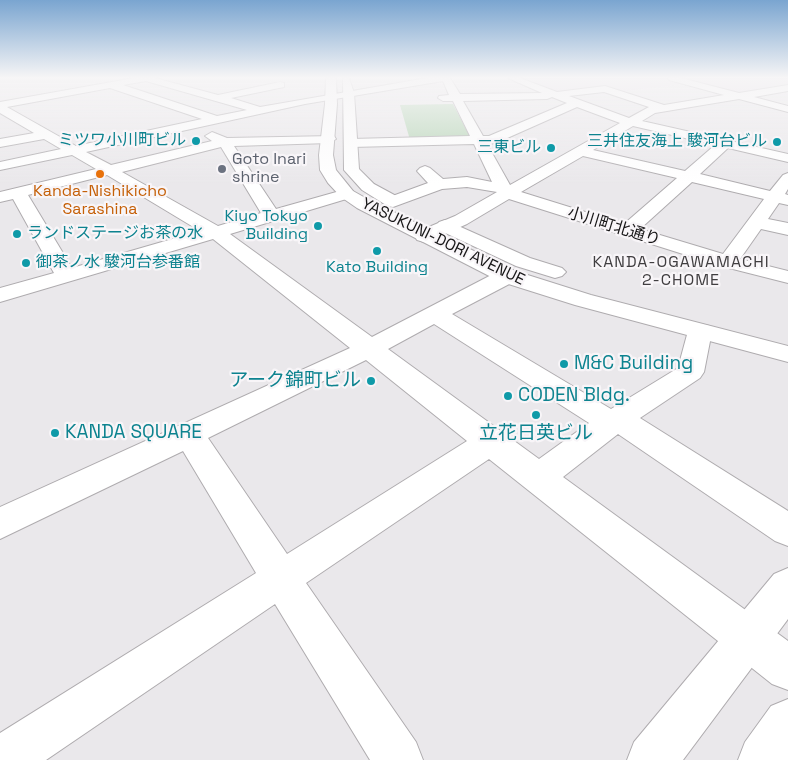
<!DOCTYPE html>
<meta charset="utf-8">
<style>
body{margin:0}
canvas{display:block;background:#eae8eb}
</style>
<canvas width="788" height="760"></canvas>
<script>
const ctx = document.querySelector('canvas').getContext('2d');
ctx.lineJoin = 'round';
function fill(path, color) {
  ctx.fillStyle = color;
  ctx.fill(path, 'evenodd');
}
function toPath(rows) {
  const path = new Path2D();
  for (const r of rows) {
    path.moveTo(r[0], r[1]);
    for (let i = 2; i < r.length; i += 2) path.lineTo(r[i], r[i + 1]);
  }
  return path;
}
function stroke(path, color, width, dash) {
  ctx.strokeStyle = color;
  ctx.lineWidth = width;
  ctx.lineCap = dash ? 'butt' : 'round';
  ctx.setLineDash(dash || []);
  ctx.stroke(path);
}
function write(font, color, halo, rows, align = 'center') {
  ctx.font = font + ' "Space Grotesk","Noto Sans JP",sans-serif';
  ctx.lineWidth = 4.5;
  ctx.setLineDash([]);
  ctx.textBaseline = 'middle';
  ctx.strokeStyle = halo;
  ctx.fillStyle = color;
  for (const [text, x, y, turn = 0] of rows) {
    ctx.save();
    ctx.translate(x, y);
    ctx.rotate((+turn || 0) * Math.PI / 180);
    ctx.textAlign = isNaN(turn) ? turn : align;
    if (halo) ctx.strokeText(text, 0, 0);
    ctx.fillText(text, 0, 0);
    ctx.restore();
  }
}
const built = toPath([
 [522,78,665,78,687,84,616,92,562,93],
 [679,78,788,78,788,85,739,93]
]);
const green = toPath([
 [453,104,471,139,410,140,400,105]
]);
const minor = toPath([
 [134,78,155,78,218,95,280,82,284,83,284,87,231,98,260,107,427,78,450,78,460,94,542,93,508,78,520,78,557,92,605,86,664,105,724,95,669,80,668,78,681,78,739,93,788,85,788,91,754,97,788,106,788,112,739,99,655,113,642,121,788,154,788,162,728,148,700,174,770,191,783,175,788,173,788,189,785,194,788,195,788,205,779,203,768,219,788,223,788,235,761,229,740,259,788,271,788,283,721,266,509,199,467,224,431,240,424,242,417,240,415,236,417,232,455,216,497,192,467,187,442,189,393,207,387,206,385,202,387,198,428,183,417,171,420,168,425,166,430,168,443,179,467,177,492,182,474,144,351,147,344,143,351,139,470,136,453,101,443,101,438,98,439,96,449,95,443,81,305,104,86,152,111,165,212,141,205,136,212,132,227,138,334,136,336,139,329,143,234,146,276,209,347,189,353,191,355,194,353,197,230,234,372,337,499,271,507,270,515,271,518,276,515,281,452,314,611,409,678,368,688,331,691,326,700,324,709,326,712,331,704,372,700,378,640,418,788,511,788,546,775,541,618,434,563,477,788,641,788,690,772,684,489,459,306,583,416,742,423,760,370,760,275,604,46,760,0,760,0,733,256,573,183,451,0,539,0,507,350,348,213,239,0,302,0,288,54,273,13,199,0,202,0,192,96,169,72,155,0,170,0,162,61,149,44,139,0,147,0,139,34,133,0,113,0,102,134,78],
 [146,81,247,110,217,116,123,85,146,81],
 [110,88,202,119,76,146,7,107,110,88],
 [604,92,649,107,629,118,569,96,604,92],
 [552,97,567,103,489,136,483,136,463,101,547,99,552,97],
 [577,107,620,123,510,185,487,144,496,143,577,107],
 [633,126,715,145,685,171,593,150,633,126],
 [221,147,261,213,218,226,122,172,221,147],
 [583,156,677,178,624,224,521,192,583,156],
 [107,175,200,231,72,268,28,195,107,175],
 [692,182,764,199,723,254,640,229,692,182],
 [434,324,589,423,539,459,388,349,434,324],
 [366,360,467,441,287,554,208,438,366,360]
]);
const major = toPath([
 [326,78,336,78,337,104,333,155,336,170,353,191,369,200,515,271,591,295,788,346,788,362,575,305,499,281,357,208,341,197,328,183,320,170,319,155,325,104,326,78],
 [343,78,349,78,354,93,359,169,374,184,398,197,400,201,398,205,386,205,362,190,344,170,343,78],
 [445,220,530,258,562,268,566,272,562,276,555,278,516,266,439,230,436,226,439,222,445,220],
 [788,568,788,619,683,760,627,760,634,742,774,574,788,568],
 [788,699,788,760,738,760,745,742,771,706,788,699]
]);
const markers = [
 [196,141,5,"#0f9aa8"],
 [777,142,5,"#0f9aa8"],
 [551,148,5,"#0f9aa8"],
 [222,169,5,"#6b7280"],
 [100,174,5,"#e8710a"],
 [318,226,5,"#0f9aa8"],
 [17,234,5,"#0f9aa8"],
 [377,251,5,"#0f9aa8"],
 [26,263,5,"#0f9aa8"],
 [564,364,5,"#0f9aa8"],
 [371,381,5,"#0f9aa8"],
 [508,396,5,"#0f9aa8"],
 [536,415,5,"#0f9aa8"],
 [55,433,5,"#0f9aa8"]
];
const farCulturenames = [
 ["ミツワ小川町ビル",186,141],
 ["三井住友海上 駿河台ビル",767,142],
 ["三東ビル",541,148],
 ["Kiyo Tokyo",308,217],
 ["Building",308,235],
 ["ランドステージお茶の水",27,234,"left"],
 ["御茶ノ水 駿河台参番館",36,263,"left"],
 ["Kato Building",377,268,"center"]
];
const farWorshipnames = [
 ["Goto Inari",232,160],
 ["shrine",232,178]
];
const farFoodnames = [
 ["Kanda-Nishikicho",100,192],
 ["Sarashina",100,210]
];
const farStreetnames = [
 ["小川町北通り",614,227,17],
 ["YASUKUNI-DORI AVENUE",443,242,26]
];
const farNeighbourhoodnames = [
 ["KANDA-OGAWAMACHI",681,263],
 ["2-CHOME",681,281]
];
const cultureNames = [
 ["M&C Building",574,364],
 ["アーク錦町ビル",361,381,"right"],
 ["CODEN Bldg.",518,396],
 ["KANDA SQUARE",65,433],
 ["立花日英ビル",536,434,"center"]
];
fill(built, '#e7dee8');
fill(green, '#b6d5b6');
stroke(minor, '#afacaf', 2);
stroke(major, '#afacaf', 2);
fill(minor, '#fff');
fill(major, '#fff');
const sky = ctx.createLinearGradient(0, 0, 0, 184);
sky.addColorStop(0, '#7aa5d0');
sky.addColorStop(0.42, '#f6f5f6');
sky.addColorStop(1, '#f6f5f600');
ctx.fillStyle = sky;
ctx.fillRect(0, 0, 788, 184);
for (const [x, y, r, color] of markers) {
  const dot = new Path2D();
  dot.arc(x, y, r, 0, 2 * Math.PI);
  ctx.fillStyle = color;
  ctx.fill(dot);
  stroke(dot, '#f8f5f8', 2);
}
write('16px', '#0d838f', '#f8f5f8', farCulturenames, 'right');
write('16px', '#5b616d', '#f8f5f8', farWorshipnames, 'left');
write('16px', '#c56008', '#f8f5f8', farFoodnames);
write('16px', '#171617', '#f8f5f8', farStreetnames);
ctx.letterSpacing = '1px';
write('16px', '#403e40', '#f8f5f8', farNeighbourhoodnames);
ctx.letterSpacing = '0px';
write('19px', '#0d838f', '#f8f5f8', cultureNames, 'left');
</script>
